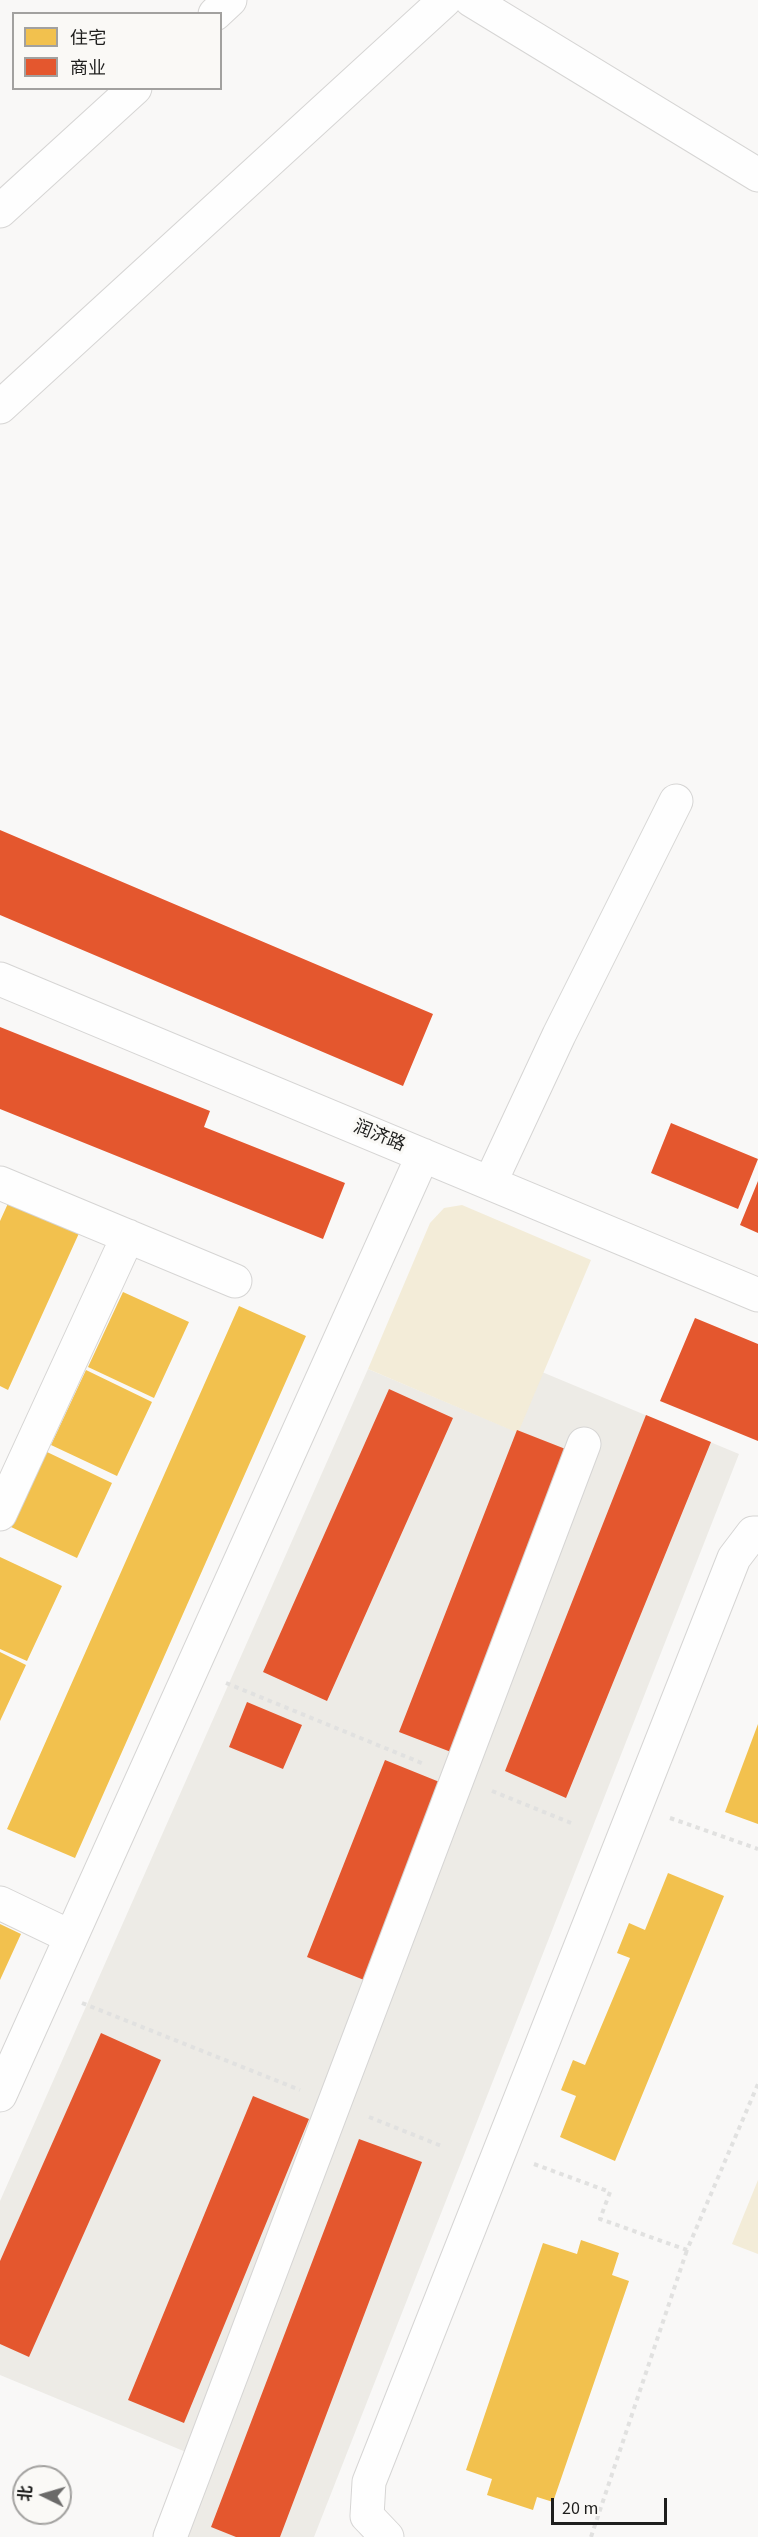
<!DOCTYPE html>
<meta charset="utf-8">
<style>
body{margin:0}
#map{position:relative;width:758px;height:2537px;overflow:hidden;background:#f9f8f7;font-family:"Source Sans 3","Noto Sans SC",sans-serif}
canvas{display:block}
.legend{position:absolute;left:12px;top:12px;width:210px;height:78px;box-sizing:border-box;background:#faf9f6;border:2px solid #a2a19f;margin:0;padding:8px 10px;list-style:none;font-size:18px;color:#1e1e1d}
.legend li{display:flex;align-items:center;gap:12px;height:30px}
.legend b{width:30px;border:2px solid #a2a19f}
.north{position:absolute;left:12px;top:2465px;width:60px;height:60px;box-sizing:border-box;background:#faf9f6;border:2px solid #a2a19f;border-radius:50%;rotate:275deg;font-size:16px;font-weight:700;line-height:24px;text-align:center;color:#1e1e1d}
.north::after{content:'';display:block;margin:auto;width:21px;height:27px;background:#6b6a69;clip-path:polygon(50% 0,100% 100%,50% 72%,0 100%)}
.scale{position:absolute;left:551px;top:2498px;width:116px;height:27px;box-sizing:border-box;border:3px solid #1e1e1d;border-top:0;padding-left:8px;font-size:18px;line-height:21px;white-space:nowrap;color:#1e1e1d;-webkit-text-stroke:4px #faf9f6;paint-order:stroke}
</style>
<div id="map">
<canvas width="758" height="2537"></canvas>
<ul class="legend">
<li><b style="height:16px;background:#f2c14e"></b>住宅</li>
<li><b style="height:16px;background:#e4572e"></b>商业</li>
</ul>
<div class="north">北</div>
<div class="scale">20 m</div>
</div>
<script>
const ctx = document.querySelector('canvas').getContext('2d');
ctx.lineJoin = 'round';
function fill(path, color) {
  ctx.fillStyle = color;
  ctx.fill(path, 'evenodd');
}
function toPath(rows) {
  const path = new Path2D();
  for (const r of rows) {
    path.moveTo(r[0], r[1]);
    for (let i = 2; i < r.length; i += 2) path.lineTo(r[i], r[i + 1]);
  }
  return path;
}
function stroke(path, color, width, dash) {
  ctx.strokeStyle = color;
  ctx.lineWidth = width;
  ctx.lineCap = dash ? 'butt' : 'round';
  ctx.setLineDash(dash || []);
  ctx.stroke(path);
}
function write(font, color, halo, rows, align = 'center') {
  ctx.font = font + ' "Source Sans 3","Noto Sans SC",sans-serif';
  ctx.lineWidth = 6;
  ctx.setLineDash([]);
  ctx.textBaseline = 'middle';
  ctx.strokeStyle = halo;
  ctx.fillStyle = color;
  for (const [text, x, y, turn = 0] of rows) {
    ctx.save();
    ctx.translate(x, y);
    ctx.rotate((+turn || 0) * Math.PI / 180);
    ctx.textAlign = isNaN(turn) ? turn : align;
    if (halo) ctx.strokeText(text, 0, 0);
    ctx.fillText(text, 0, 0);
    ctx.restore();
  }
}
const built = toPath([
 [368,1369,517,1432,542,1372,739,1454,314,2537,183,2537,210,2462,0,2375,0,2201]
]);
const green = toPath([
 [462,1205,591,1260,518,1433,368,1369,430,1223,444,1208],
 [758,2180,758,2254,732,2244]
]);
const homes = toPath([
 [10,1199,80,1231,8,1390,0,1386,0,1221],
 [123,1292,189,1322,154,1398,88,1367],
 [239,1306,306,1336,75,1858,7,1829],
 [86,1370,152,1402,117,1476,51,1445],
 [47,1452,112,1483,77,1558,11,1527],
 [0,1557,62,1586,27,1661,0,1649],
 [0,1652,26,1665,0,1721],
 [758,1724,758,1824,725,1812],
 [668,1873,724,1896,615,2161,560,2137,576,2096,561,2090,573,2060,585,2065,630,1958,617,1953,629,1923,645,1930],
 [0,1924,21,1934,0,1980],
 [581,2240,619,2253,612,2275,629,2281,553,2502,537,2497,533,2510,487,2495,492,2479,466,2470,543,2243,577,2254]
]);
const shops = toPath([
 [0,830,433,1014,403,1086,0,915],
 [0,1027,210,1111,204,1127,345,1183,323,1239,0,1109],
 [671,1123,758,1159,738,1209,651,1173],
 [758,1181,758,1233,740,1225],
 [695,1318,758,1344,758,1441,660,1401],
 [389,1389,453,1418,327,1701,263,1672],
 [646,1415,711,1442,566,1798,505,1771],
 [517,1430,568,1450,451,1752,399,1732],
 [247,1702,302,1725,283,1769,229,1747],
 [385,1760,442,1783,364,1980,307,1957],
 [101,2033,161,2060,29,2357,0,2344,0,2261],
 [253,2096,309,2119,184,2423,128,2400],
 [359,2139,422,2162,280,2537,236,2537,211,2527]
]);
const path = toPath([
 [226,1683,424,1764],
 [492,1791,571,1823],
 [670,1818,758,1849],
 [82,2003,300,2090],
 [369,2117,444,2147],
 [534,2164,610,2192,600,2219,687,2250,758,2084],
 [591,2537,687,2250]
]);
const minor = toPath([
 [471,0,758,175],
 [215,14,230,0],
 [0,211,135,88],
 [0,407,445,0],
 [0,979,758,1295],
 [0,1183,235,1281],
 [490,1183,559,1035,676,801],
 [0,1514,128,1236],
 [0,1903,71,1937],
 [0,2095,423,1155],
 [170,2537,584,1444],
 [387,2537,367,2516,369,2482,734,1558,753,1533,758,1533]
]);
const streetNames = [
 ["润济路",379,1137,22]
];
fill(built, '#edebe6');
fill(green, '#f3ecd8');
fill(homes, '#f2c14e');
fill(shops, '#e4572e');
stroke(minor, '#d6d5d4', 35);
stroke(path, '#e1e1e0', 4, [4.5, 4.5]);
stroke(minor, '#fefefe', 33);
write('18px', '#1e1e1d', '#faf9f6', streetNames);
</script>
